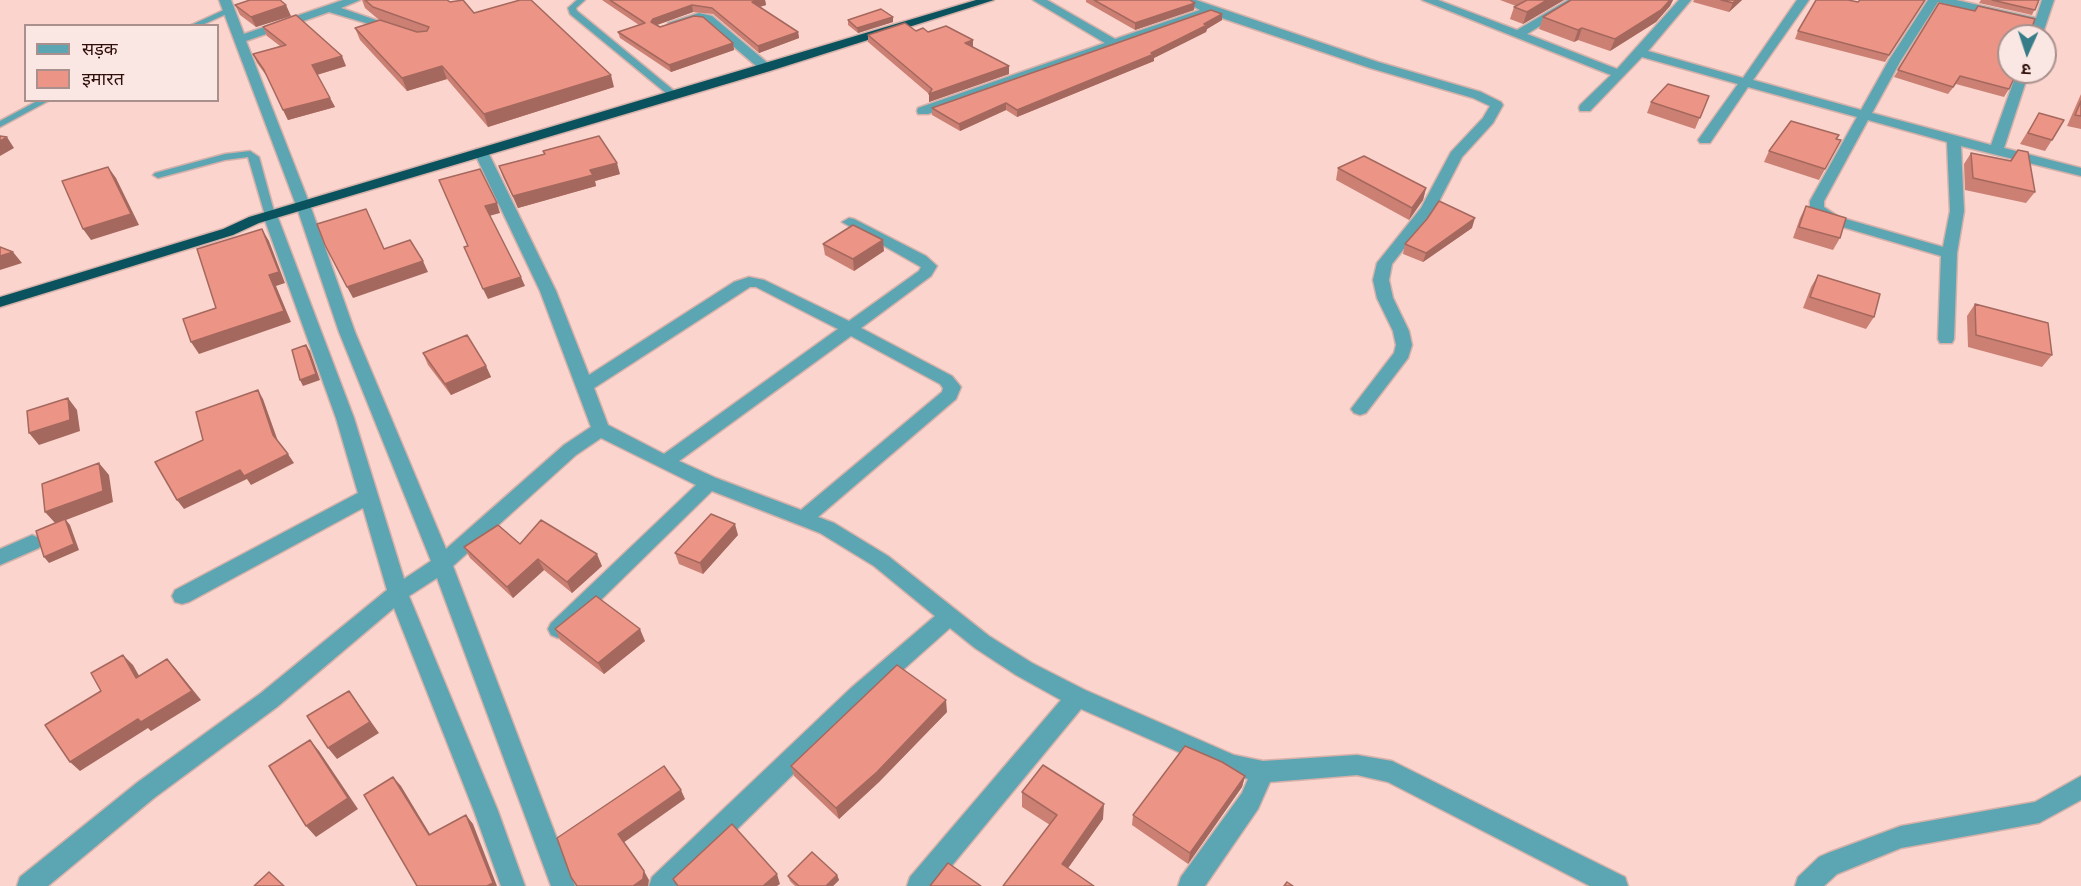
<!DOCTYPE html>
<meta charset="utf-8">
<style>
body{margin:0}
#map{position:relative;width:2081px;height:886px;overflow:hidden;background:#fad4cd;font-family:"PT Sans","Noto Sans Devanagari",sans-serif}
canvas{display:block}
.legend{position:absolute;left:24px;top:24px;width:195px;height:78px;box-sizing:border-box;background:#fae6e3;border:2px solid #a9908c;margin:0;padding:8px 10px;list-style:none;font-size:18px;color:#2f0f0a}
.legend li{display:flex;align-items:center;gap:12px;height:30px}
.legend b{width:30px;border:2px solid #a9908c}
.north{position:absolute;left:1997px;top:24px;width:60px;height:60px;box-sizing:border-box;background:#fae6e3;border:2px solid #a9908c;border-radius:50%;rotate:183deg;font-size:16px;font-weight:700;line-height:24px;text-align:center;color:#2f0f0a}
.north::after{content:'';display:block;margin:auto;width:21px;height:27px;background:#377d89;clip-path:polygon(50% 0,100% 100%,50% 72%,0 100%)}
</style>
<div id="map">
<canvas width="2081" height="886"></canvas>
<ul class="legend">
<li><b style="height:8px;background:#5ca5b2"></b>सड़क</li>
<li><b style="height:16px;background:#ec9586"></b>इमारत</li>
</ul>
<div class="north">उ</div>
</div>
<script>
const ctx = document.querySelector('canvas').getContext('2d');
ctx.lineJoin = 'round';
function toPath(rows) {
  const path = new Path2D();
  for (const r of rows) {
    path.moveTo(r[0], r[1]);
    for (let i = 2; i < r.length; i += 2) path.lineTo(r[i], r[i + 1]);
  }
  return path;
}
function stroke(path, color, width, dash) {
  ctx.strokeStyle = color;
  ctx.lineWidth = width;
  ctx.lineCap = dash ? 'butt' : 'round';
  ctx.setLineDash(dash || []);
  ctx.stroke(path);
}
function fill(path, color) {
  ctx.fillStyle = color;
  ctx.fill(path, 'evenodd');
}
const lane = toPath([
 [577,0,585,0,576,8,577,11,678,94,678,98,672,98,570,14,568,8,577,0],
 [226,9,233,11,200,26,189,26,226,9],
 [39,100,50,100,0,127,0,121,39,100],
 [250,151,259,157,275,215,273,217,270,218,265,215,248,157,225,160,158,178,153,175,155,173,225,154,250,151]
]);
const street = toPath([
 [219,0,231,0,244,34,343,0,360,0,341,8,402,29,396,32,329,12,246,41,310,205,355,332,446,549,564,445,591,427,540,291,474,152,476,149,486,149,488,152,556,291,589,375,734,282,749,277,764,280,849,321,919,271,921,267,842,222,849,218,854,219,926,256,937,266,931,276,861,328,952,376,961,387,956,399,818,517,834,523,888,556,989,636,1032,663,1085,690,1234,755,1263,761,1357,755,1392,761,1625,877,1628,886,1590,886,1388,782,1357,775,1270,782,1258,809,1205,886,1178,886,1181,877,1242,793,1248,779,1224,772,1081,709,935,886,907,886,910,877,1061,700,1016,675,975,648,950,628,867,702,679,886,649,886,652,877,851,688,935,616,874,566,820,533,712,491,565,635,558,638,551,635,548,629,551,623,696,485,601,438,576,455,453,566,575,886,551,886,437,578,409,596,498,811,525,886,501,886,474,811,394,608,277,707,154,798,48,886,17,886,20,877,138,782,261,693,387,590,363,508,189,602,182,604,175,602,172,596,175,590,358,493,336,418,263,215,265,212,275,212,277,215,354,418,404,579,431,561,339,332,296,205,219,0],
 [750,287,756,287,838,329,664,454,608,425,594,388,750,287],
 [851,336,940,384,943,388,942,392,801,510,716,478,679,461,851,336],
 [1033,0,1047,0,1115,39,1200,10,1181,0,1196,0,1378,62,1481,92,1501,102,1503,105,1493,123,1462,157,1435,209,1392,264,1389,280,1393,298,1409,331,1412,345,1408,358,1366,413,1360,415,1354,413,1351,409,1394,353,1396,345,1393,331,1377,298,1373,280,1377,263,1421,208,1451,152,1483,118,1490,106,1473,98,1370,68,1210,14,928,114,918,114,917,111,918,108,1105,43,1033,0],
 [1422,0,1438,0,1517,30,1568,0,1582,0,1527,34,1617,69,1679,0,1691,0,1648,51,1743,78,1797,0,1809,0,1753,80,1861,110,1889,60,1928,0,1956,0,2036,18,2042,0,2054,0,2042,36,2030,36,2034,25,1938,2,1901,60,1872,113,1991,145,2017,72,2029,72,2004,148,2081,168,2081,176,1961,146,1964,211,1957,253,1954,339,1952,343,1940,343,1938,339,1941,256,1829,223,1817,217,1810,208,1810,201,1857,117,1748,87,1710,143,1700,143,1698,140,1738,84,1642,57,1590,111,1580,111,1579,108,1580,105,1611,75,1422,0],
 [1868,120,1947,142,1950,211,1943,247,1839,217,1824,207,1824,201,1868,120],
 [699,13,712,16,770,65,770,71,762,71,704,21,699,19,674,26,668,23,699,13],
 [32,535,39,538,42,543,39,548,0,565,0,549,32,535],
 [2081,776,2081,800,2039,823,1901,848,1837,874,1824,886,1795,886,1798,877,1819,857,1828,853,1901,826,2035,802,2081,776]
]);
const highway = toPath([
 [976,0,994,0,770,71,259,223,233,235,0,307,0,297,223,229,249,217,976,0]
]);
const wall = toPath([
 [362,0,447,0,474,13,614,87,488,127,447,79,407,91,360,40,355,28,397,26,378,19,365,8],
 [602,0,765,0,766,5,759,7,798,32,799,38,759,53,713,14,693,12,657,25,660,27,733,43,734,50,671,72,620,38,618,32,639,25],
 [1086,0,1190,0,1194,10,1135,30,1086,2],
 [1500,0,1564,0,1523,24,1510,19,1514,7,1516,6],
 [1571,0,1673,0,1670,6,1656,22,1610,51,1578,40,1574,42,1539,29,1543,17],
 [1694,0,1742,0,1729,12,1693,2],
 [1981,0,2039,0,2032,15,1979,3],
 [1858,2,1920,8,1885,62,1795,39,1798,31],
 [1939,3,2009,89,2004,97,1956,84,1948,94,1894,77],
 [235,5,291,16,256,27,240,15],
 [1222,14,1222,20,1207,29,1206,32,1154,58,1154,61,1017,117,1006,110,960,131,932,115,932,108],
 [848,20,893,22,858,33,848,25],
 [263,27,346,66,317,75,335,107,288,120,268,78,257,63,253,54,280,46,267,36],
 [916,31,928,32,973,47,1009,74,929,102,929,94,868,42,868,35],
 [2081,94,2081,129,2067,126],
 [1709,96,1695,129,1647,113,1651,102],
 [2039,113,2052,140,2045,151,2020,144],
 [1837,139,1841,140,1819,180,1764,162,1769,151],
 [2018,150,2035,192,2026,203,1965,190,1964,164,1971,153,2010,161],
 [543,151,620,174,595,181,596,186,518,208,503,177,499,166,545,154],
 [1338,168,1426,188,1423,200,1409,220,1336,180],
 [1806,206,1840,238,1833,250,1793,238,1800,218],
 [1472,228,1423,262,1403,254,1405,244],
 [823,244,884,251,854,271,825,255],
 [1818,275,1874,317,1866,329,1803,308,1811,287],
 [1975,304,2052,355,2042,367,1968,347,1967,316],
 [423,353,486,366,491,377,451,395,428,365],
 [738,535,703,574,679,564,675,553],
 [520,544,602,566,572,593,544,570,513,598,470,558,464,547],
 [555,629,645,641,604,674,560,640],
 [947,712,879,782,839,819,794,776,791,766],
 [1245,776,1242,787,1188,864,1132,825,1133,815],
 [1022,792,1103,819,1068,868,1003,886,1050,825,1022,807],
 [837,875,839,880,833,886,795,886,790,881,788,876]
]);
const shadedWall = toPath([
 [759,0,765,0,766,5,753,9,752,2],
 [1547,0,1564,0,1523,24,1527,12],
 [1670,0,1673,0,1670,6,1656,22,1610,51,1615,39],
 [1736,0,1742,0,1729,12,1733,3],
 [1195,3,1194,10,1135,30,1135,23],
 [286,5,291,16,256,27,251,17],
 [692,5,693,12,654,26,651,22,653,19],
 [1222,14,1222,20,1207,29,1206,32,1154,58,1154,61,1017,117,1017,110,1204,24],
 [893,17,893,22,858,33,857,28],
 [1582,28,1578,40,1574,42,1578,30],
 [798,32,799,38,759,53,758,46],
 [973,40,973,47,965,43],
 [733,43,734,50,671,72,669,65],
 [342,56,346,66,316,75,312,65],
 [442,66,447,79,407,91,402,78],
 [1009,66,1009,74,929,102,929,94],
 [611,75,614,87,488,127,484,114],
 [330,98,335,107,288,120,283,110],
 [1006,103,1006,110,960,131,959,124],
 [7,137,14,148,0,156,0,141],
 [617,163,620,174,595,181,596,186,518,208,513,196,590,170],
 [108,167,116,178,139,225,91,240,83,229],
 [1426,188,1423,200,1409,220,1412,208],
 [497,203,500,213,489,216,485,206],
 [1475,218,1472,228,1423,262,1426,253],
 [262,229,269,241,285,283,276,286,291,322,199,354,191,342,269,275],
 [883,240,884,251,854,271,853,259],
 [13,252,22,263,0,270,0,256],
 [423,261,428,272,353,298,347,287],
 [521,277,525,286,488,299,483,289],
 [306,345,310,351,320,380,303,386,300,380],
 [486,366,491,377,451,395,445,384],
 [258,390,263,399,279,444,273,435],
 [68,398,77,410,80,431,39,445,29,433],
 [288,454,294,463,251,485,247,479,184,509,177,500,240,470],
 [99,463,109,475,113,502,66,520,70,525,79,550,49,563,44,557,56,524,45,512],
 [735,524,738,535,703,574,700,563],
 [597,554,602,566,572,593,567,582],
 [538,559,544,570,513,598,507,587],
 [640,629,645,641,604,674,598,663],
 [123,655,133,665,146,688,136,678],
 [167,659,176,669,201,700,151,731,148,728,80,771,70,762],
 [349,691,379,733,337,759,328,748],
 [946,700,947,712,879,782,839,819,836,808],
 [310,740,319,751,358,809,316,837,306,826],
 [1245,776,1242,787,1188,864,1190,853],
 [393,777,401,786,436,844,429,835],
 [681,790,685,799,623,843,618,834],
 [1104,804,1103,819,1061,878,1062,864],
 [466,815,473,824,497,886,487,886],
 [644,871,649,880,648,886,633,886],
 [777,874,780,884,777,886,763,886],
 [837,875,839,880,833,886,826,886]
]);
const building = toPath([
 [250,0,280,0,286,5,251,17,235,5,250,0],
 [365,0,447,0,450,2,463,0,474,13,520,0,531,0,611,75,484,114,442,66,402,78,355,28,380,20,417,32,427,31,429,27,373,7,365,0],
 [610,0,759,0,752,2,798,32,758,46,712,8,692,5,653,19,651,22,660,27,694,16,703,17,733,43,669,65,618,32,645,23,610,0],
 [1094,0,1190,0,1195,3,1135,23,1094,0],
 [1527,0,1547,0,1527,12,1514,7,1527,0],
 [1571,0,1670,0,1661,10,1615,39,1582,28,1578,30,1543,17,1571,0],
 [1721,0,1736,0,1733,3,1721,0],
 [1816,0,1848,0,1858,2,1860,0,1925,0,1889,55,1798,31,1816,0],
 [1992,0,2039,0,2035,10,1992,0],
 [1939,3,1975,11,1978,6,2035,19,2032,27,2035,31,2033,36,2009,36,2009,72,2017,72,2009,89,1960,76,1953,87,1898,70,1939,3],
 [881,9,893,17,857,28,848,20,881,9],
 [1211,10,1222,14,1204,24,1207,25,1151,53,1154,54,1017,110,1006,103,959,124,932,108,1211,10],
 [296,15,342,56,312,65,330,98,283,110,264,70,253,54,286,45,263,27,296,15],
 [905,23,916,31,923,28,928,32,946,26,973,40,965,43,1009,66,929,94,932,89,868,35,905,23],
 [1668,84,1709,96,1700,118,1651,102,1668,84],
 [2081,101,2081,116,2075,115,2081,101],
 [2039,113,2064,120,2052,140,2028,133,2039,113],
 [1791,121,1839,135,1836,139,1841,140,1825,169,1769,151,1791,121],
 [0,136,7,137,0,141,0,136],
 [599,136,617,163,590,170,593,175,513,196,499,166,545,154,543,151,599,136],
 [2018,150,2028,152,2035,192,1973,178,1971,153,2011,161,2018,150],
 [1364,156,1426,188,1412,208,1338,168,1364,156],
 [108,167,131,214,83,229,62,181,108,167],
 [480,169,497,203,485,206,521,277,483,289,464,247,468,246,439,180,480,169],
 [1439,201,1475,218,1426,253,1405,244,1427,219,1439,201],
 [1806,206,1846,218,1840,238,1799,227,1806,206],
 [366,209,384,249,410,240,423,261,347,287,325,245,317,224,366,209],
 [853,225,883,240,853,259,823,244,853,225],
 [262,229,279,272,269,275,284,311,191,342,183,319,216,308,197,249,262,229],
 [0,247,13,252,0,256,0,247],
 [1818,275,1880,294,1874,317,1810,297,1818,275],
 [1975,304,2048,323,2052,355,1976,335,1975,304],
 [467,335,486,366,445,384,423,353,467,335],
 [306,345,316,374,300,380,292,350,306,345],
 [258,390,273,435,288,454,244,476,240,470,177,500,155,462,203,440,196,412,258,390],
 [68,398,70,420,29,433,27,411,68,398],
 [99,463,103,491,45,512,42,484,99,463],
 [711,514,735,524,700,563,675,553,711,514],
 [65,519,74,544,44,557,36,531,65,519],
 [541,520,597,554,567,582,538,559,507,587,464,547,498,525,520,544,541,520],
 [596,596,640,629,598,663,555,629,596,596],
 [123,655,136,678,167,659,192,691,141,722,138,719,70,762,45,725,101,691,91,673,123,655],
 [897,665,946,700,877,772,836,808,791,766,897,665],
 [349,691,370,722,328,748,307,716,349,691],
 [310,740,348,798,306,826,269,766,310,740],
 [1185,746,1222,762,1245,776,1190,853,1133,815,1185,746],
 [1043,765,1104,804,1062,864,1094,886,1003,886,1057,815,1022,792,1043,765],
 [664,766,681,790,618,834,644,871,643,879,633,886,577,886,571,877,557,838,664,766],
 [393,777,429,835,466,815,493,883,487,886,417,886,364,795,393,777],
 [732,824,777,874,763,886,678,886,673,879,732,824],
 [812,852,837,875,826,886,799,886,788,876,812,852],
 [948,863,981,886,930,886,948,863],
 [269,872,284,886,254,886,269,872],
 [1287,882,1293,886,1284,886,1287,882]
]);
stroke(lane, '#d5b1aa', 3);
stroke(street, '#d5b1aa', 3);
stroke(highway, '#d5b1aa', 3);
fill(lane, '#5ca5b2');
fill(street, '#5ca5b2');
fill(highway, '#0a535e');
fill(wall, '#cb8073');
fill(shadedWall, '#a5685e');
fill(building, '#ec9586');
stroke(building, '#a5685e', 1.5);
</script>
